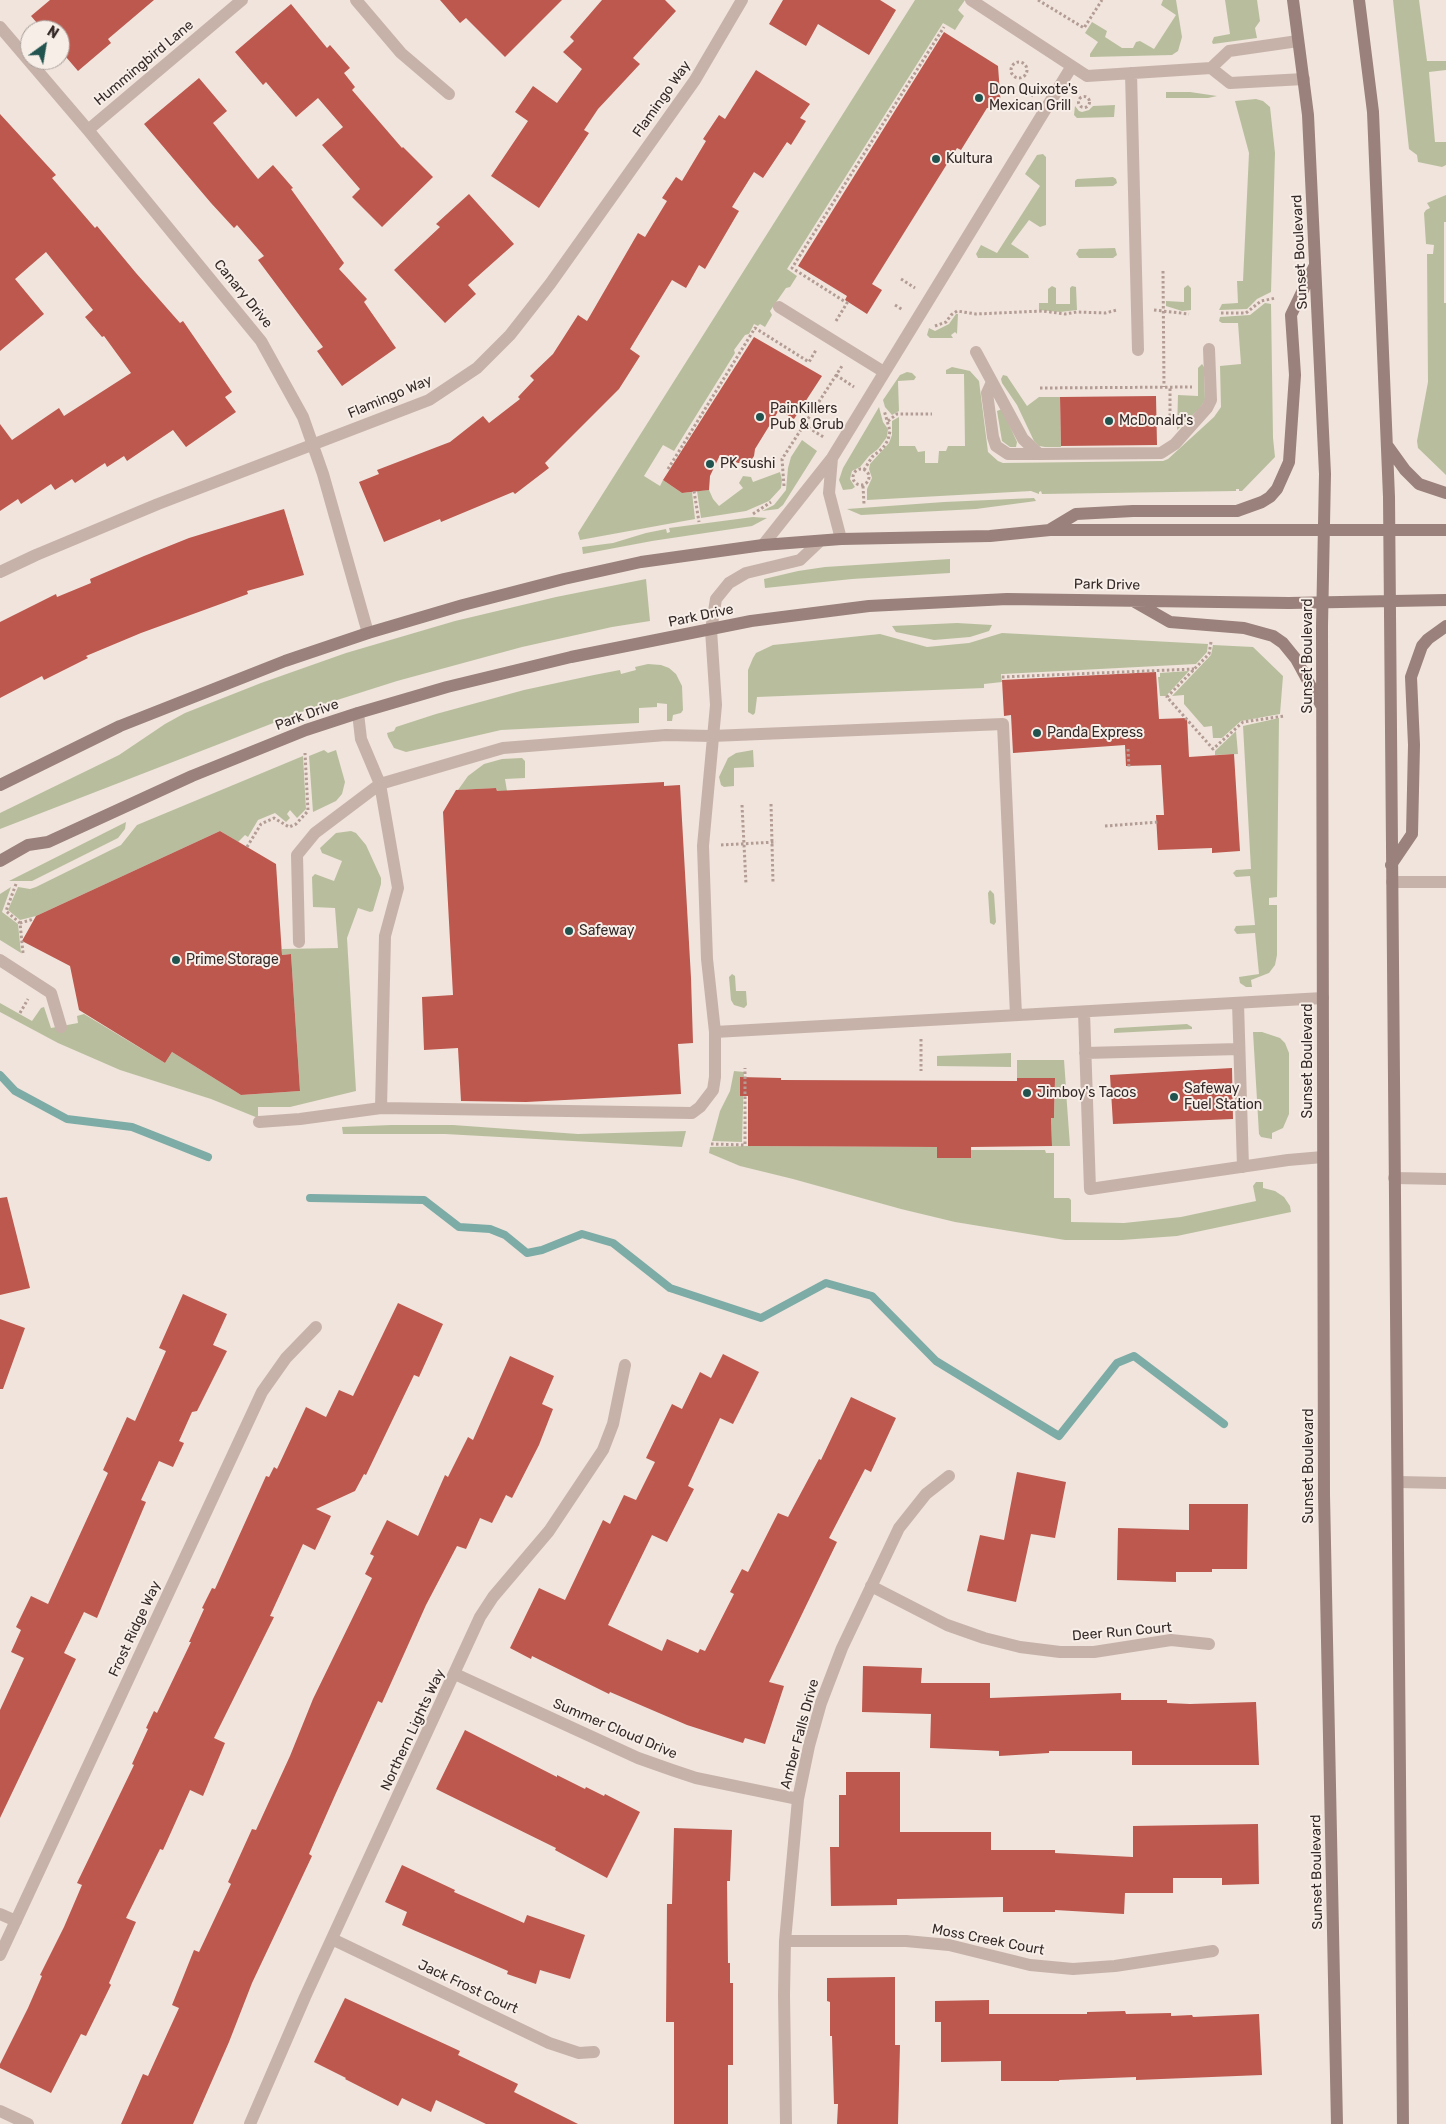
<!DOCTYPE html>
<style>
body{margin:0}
#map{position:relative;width:1446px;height:2124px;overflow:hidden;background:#f0e4dc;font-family:Rubik,sans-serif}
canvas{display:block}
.north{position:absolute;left:20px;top:20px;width:50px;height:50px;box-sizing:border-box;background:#f8eee8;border:1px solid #aaa09b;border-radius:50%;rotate:32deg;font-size:14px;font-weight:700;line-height:20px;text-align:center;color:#352a28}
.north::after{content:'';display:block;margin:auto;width:18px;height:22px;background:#21534f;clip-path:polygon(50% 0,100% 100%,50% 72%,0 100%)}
</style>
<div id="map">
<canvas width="1446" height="2124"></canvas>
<div class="north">N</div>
</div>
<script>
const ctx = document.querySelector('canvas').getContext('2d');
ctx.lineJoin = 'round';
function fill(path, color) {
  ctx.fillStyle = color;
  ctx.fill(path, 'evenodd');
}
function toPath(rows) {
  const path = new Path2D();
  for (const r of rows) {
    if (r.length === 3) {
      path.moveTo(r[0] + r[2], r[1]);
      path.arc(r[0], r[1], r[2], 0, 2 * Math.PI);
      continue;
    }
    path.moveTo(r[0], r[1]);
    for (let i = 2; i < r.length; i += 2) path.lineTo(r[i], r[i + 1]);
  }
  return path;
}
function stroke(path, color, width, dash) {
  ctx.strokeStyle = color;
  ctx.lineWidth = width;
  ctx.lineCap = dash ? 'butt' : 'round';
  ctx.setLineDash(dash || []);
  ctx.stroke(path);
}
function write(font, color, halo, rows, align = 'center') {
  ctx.font = font + ' Rubik,sans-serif';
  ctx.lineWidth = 4;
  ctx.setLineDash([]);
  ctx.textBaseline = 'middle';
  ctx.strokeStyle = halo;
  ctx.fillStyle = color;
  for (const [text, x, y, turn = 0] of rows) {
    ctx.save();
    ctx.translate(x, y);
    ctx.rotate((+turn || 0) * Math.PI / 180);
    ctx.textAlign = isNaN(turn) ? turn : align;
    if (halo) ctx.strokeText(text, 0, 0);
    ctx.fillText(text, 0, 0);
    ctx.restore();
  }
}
const green = toPath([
 [915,0,965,0,958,10,964,16,955,30,943,23,787,269,797,276,790,287,786,288,770,311,772,315,765,327,760,324,758,326,754,324,749,334,745,335,734,350,735,353,674,451,663,445,644,476,660,486,663,480,682,493,692,492,695,519,580,540,578,533],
 [1163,0,1176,0,1182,37,1178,51,1172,55,1090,57,1090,54,1098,42,1085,33,1092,22,1107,31,1105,37,1122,48,1133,48,1136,42,1140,41,1154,49,1176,15,1161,5],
 [1225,0,1257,0,1260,21,1255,28,1257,38,1213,44,1212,42,1214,37,1230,34],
 [1393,0,1419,0,1427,61,1446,61,1446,70,1429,72,1435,142,1446,142,1446,165,1442,167,1418,162,1417,155,1409,149],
 [1166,92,1190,92,1217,96,1208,98,1166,98],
 [1256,99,1263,101,1270,107,1275,153,1271,292,1257,299,1247,309,1219,310,1222,304,1238,303,1237,281,1243,281,1249,153,1235,101],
 [1115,105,1114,117,1077,118,1074,115,1075,106,1079,111,1082,112,1089,110,1093,106],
 [1043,154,1046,157,1046,225,1040,227,1029,220,1011,244,1028,255,1029,258,978,258,976,254,981,245,997,253,1040,186,1025,174,1037,155],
 [1113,177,1116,179,1117,183,1113,186,1075,187,1075,181,1077,179],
 [1446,195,1446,222,1444,222,1444,303,1446,303,1446,475,1418,448,1417,441,1428,382,1427,254,1433,254,1434,245,1426,244,1424,213,1426,210,1430,208,1427,203],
 [1115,248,1117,255,1113,258,1079,258,1076,254,1079,249],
 [1188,285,1191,288,1191,310,1182,311,1166,306,1166,301,1184,302,1184,288],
 [1052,286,1056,288,1056,304,1070,304,1070,288,1072,286,1076,287,1077,310,1060,312,1039,310,1039,303,1048,303,1048,289],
 [1265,303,1271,304,1273,438,1275,457,1242,491,1239,491,1239,489,1236,489,1236,491,1042,494,1041,491,1039,492,1039,494,1031,491,867,500,867,489,872,478,869,469,870,464,889,443,892,435,892,421,899,417,899,446,915,446,918,452,925,451,925,463,938,463,939,451,946,451,948,446,965,446,964,374,946,374,946,370,952,367,970,371,979,381,988,452,998,461,1003,463,1163,461,1168,459,1214,417,1221,407,1220,366,1241,364,1238,323,1222,323,1219,321,1220,317,1250,315],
 [956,314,958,314,957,334,955,332,951,335,953,338,930,338,927,335,929,328,935,331,949,324],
 [1202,364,1204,367,1205,400,1200,408,1177,430,1178,395,1198,396,1198,368],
 [907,372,912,373,916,377,914,380,898,381,899,411,892,415,885,407,883,400,900,375],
 [1003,375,1007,376,1027,406,1039,397,1060,397,1061,447,1045,447,1039,446,1034,441,1017,405,1002,383,1001,379],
 [879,407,883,422,888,429,887,437,878,449,869,456,860,467,852,471,850,479,855,487,852,489,843,490,839,480,843,468],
 [1002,409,1017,442,1016,447,1010,447,1002,441,997,411],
 [802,440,817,451,783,505,778,509,762,511,774,505,786,490,788,468,791,457],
 [780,472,782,480,781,488,769,501,746,511,701,518,697,491,709,490,713,499,719,506,743,488,739,483,743,476,751,477,753,482],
 [1034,498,1036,501,976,509,861,515,847,509,944,502],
 [753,517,767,518,752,526,652,541,583,554,582,547,613,543,646,533,666,529,667,533,670,532,669,528],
 [950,559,950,573,852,579,765,588,764,579,798,571,825,567],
 [646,579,650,621,612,627,522,647,397,681,312,708,0,829,0,813,119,755,165,724,185,713,261,683,346,653,455,621,556,597],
 [957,623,992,625,989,631,970,637,934,640,896,632,892,626],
 [1002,633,1208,644,1207,652,1196,664,1003,674,1001,674,1002,682,984,684,984,688,757,697,755,713,753,715,748,712,748,670,753,658,756,653,773,645,880,634,927,647,969,643],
 [1213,645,1253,647,1283,676,1280,714,1241,721,1222,738,1213,738,1212,726,1204,727,1184,704,1184,695,1172,696,1211,655],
 [648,664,661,665,669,668,676,674,682,686,683,710,681,713,673,715,672,721,667,721,667,704,657,703,657,707,639,708,639,723,501,730,406,752,394,748,388,737,387,733,394,731,396,727,436,714,524,690,594,675,620,670,621,674,636,670,635,667],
 [1189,671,1166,696,1160,696,1158,677,1160,677,1160,673],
 [1279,718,1277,897,1269,898,1269,905,1277,905,1277,955,1275,965,1269,973,1251,980,1252,987,1246,987,1240,983,1239,977,1259,974,1255,933,1237,934,1234,930,1236,926,1255,925,1250,876,1236,877,1233,873,1236,870,1251,869,1243,726],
 [1236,731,1238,754,1215,755,1215,751],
 [324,750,328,753,336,750,345,782,342,794,336,801,313,812,309,756],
 [753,750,754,767,734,768,734,786,724,787,721,785,719,777,728,758,736,753],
 [303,756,306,809,297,818,290,810,287,814,290,818,286,822,275,813,258,820,248,837,245,835,238,842,220,831,36,916,20,920,8,910,18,887,30,889,36,887,121,845,137,825],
 [522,758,525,761,525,778,505,779,507,791,497,791,496,788,458,790,468,776,484,764,502,759],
 [126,822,125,829,118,838,32,881,9,881],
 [351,831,356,833,366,845,381,878,381,884,373,911,370,912,358,908,347,938,356,1091,290,1107,258,1107,258,1118,211,1099,120,1070,58,1043,0,1012,0,1003,32,1021,41,1008,44,1007,51,1028,78,1023,77,1016,84,1014,165,1063,172,1052,241,1095,300,1091,291,954,282,955,282,949,338,948,335,908,313,907,312,877,315,874,334,881,342,861,322,853,320,848,336,833],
 [11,887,2,912,18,924,21,953,0,940,0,894],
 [990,890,994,894,996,922,994,925,990,923,988,893],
 [732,974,735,976,736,991,746,991,747,1005,744,1008,734,1005,731,1000,729,977],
 [1187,1024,1192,1027,1192,1029,1114,1033,1114,1029,1117,1028],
 [1253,1032,1262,1032,1280,1038,1285,1043,1289,1053,1289,1114,1283,1128,1272,1133,1272,1139,1261,1137,1259,1134],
 [1011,1053,1011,1067,937,1066,937,1056],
 [1017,1060,1064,1060,1066,1088,1055,1088,1054,1078,1017,1078],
 [734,1071,744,1072,742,1142,712,1141,720,1111,730,1091],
 [1055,1091,1066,1091,1070,1146,1052,1146,1051,1118,1054,1118],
 [391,1125,453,1125,578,1134,686,1131,682,1147,445,1134,343,1134,342,1127],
 [748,1146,937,1147,937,1158,971,1158,971,1150,1045,1150,1046,1153,1054,1153,1054,1198,1069,1198,1071,1200,1071,1222,1124,1223,1181,1217,1256,1201,1253,1186,1256,1182,1263,1182,1263,1188,1275,1191,1284,1197,1290,1206,1291,1212,1177,1236,1122,1240,1065,1240,955,1222,901,1209,793,1179,740,1166,709,1153,710,1147]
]);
const stream = toPath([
 [0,1075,15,1091,67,1119,132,1127,208,1157],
 [310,1198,424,1200,459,1227,490,1229,505,1235,527,1253,542,1250,582,1234,613,1243,670,1288,761,1318,826,1283,872,1296,936,1361,1059,1436,1117,1363,1134,1356,1224,1424]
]);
const building = toPath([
 [50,0,154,0,108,39,111,43,78,71,60,50,60,30,43,30,31,16],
 [440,0,562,0,505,57,466,18,460,23],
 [602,0,665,0,676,11,633,58,640,64,598,109,584,130,589,133,539,208,491,176,528,121,515,112,533,86,557,103,582,69,563,52,574,41,570,37],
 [783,0,880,0,896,10,869,55,818,24,806,46,769,24],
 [291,4,327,48,330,45,350,68,344,73,355,87,352,90,402,148,403,147,433,177,382,227,352,197,360,189,322,145,343,127,318,98,296,117,266,82,263,85,235,52],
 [944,32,998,66,1001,107,987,108,961,150,957,148,872,284,882,290,867,314,845,300,847,296,798,266],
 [756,70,810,104,800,118,806,121,791,145,787,142,763,178,754,172,732,207,739,211,705,269,699,265,686,288,672,280,630,349,640,356,619,389,545,463,549,468,515,494,513,492,441,522,440,519,384,542,359,482,379,474,377,470,450,442,483,416,489,423,520,399,518,397,534,380,530,376,553,354,578,315,587,321,638,233,645,237,667,201,662,198,676,177,682,181,706,141,703,139,719,115,725,119],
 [199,78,227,111,213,123,258,179,273,165,293,188,291,189,344,263,339,269,367,299,364,302,396,348,342,386,317,351,323,347,258,260,264,256,237,225,234,228,211,203,144,124],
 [0,114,56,175,52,178,95,228,97,226,136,273,180,323,183,321,232,392,225,397,236,412,186,447,173,430,127,461,124,456,107,467,105,463,75,483,72,479,55,490,51,484,21,504,18,499,0,511,0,424,12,440,59,408,64,416,131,373,104,336,102,337,85,317,93,310,46,252,15,279,44,314,0,351],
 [469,194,514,244,468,285,476,294,445,323,394,270,440,227,436,224],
 [754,337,822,376,794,419,779,410,755,449,754,456,750,462,738,463,720,455,710,476,709,490,682,493,663,480],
 [1156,396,1157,445,1061,446,1060,397],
 [284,509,304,575,247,591,248,594,141,633,86,656,88,658,44,680,42,676,0,698,0,622,56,594,57,597,91,583,90,579,144,556,189,538],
 [1156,672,1159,719,1187,718,1189,757,1234,754,1240,851,1212,853,1212,848,1158,850,1156,815,1164,815,1161,765,1126,766,1125,745,1013,753,1011,715,1004,716,1002,680],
 [664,782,664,786,680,785,691,978,693,1043,678,1044,681,1094,526,1102,461,1101,458,1048,424,1050,422,997,453,995,443,812,456,790,496,788,497,791],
 [220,831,276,864,282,955,291,954,300,1091,241,1095,172,1052,165,1063,79,1010,70,966,22,941,36,916],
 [1232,1068,1233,1119,1113,1124,1110,1075],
 [740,1077,781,1078,781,1080,1017,1081,1017,1078,1055,1078,1054,1118,1051,1118,1052,1146,971,1147,971,1158,937,1158,937,1147,748,1146,748,1096,740,1096],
 [7,1197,30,1288,0,1295,0,1198],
 [183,1294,227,1314,213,1345,227,1351,197,1411,192,1412,179,1441,184,1443,173,1467,159,1461,141,1500,146,1502,97,1618,84,1612,64,1653,76,1659,0,1818,0,1710,24,1658,11,1652,21,1630,16,1627,31,1596,48,1604,108,1473,103,1470,127,1417,135,1421,166,1351,159,1348],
 [398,1303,443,1324,419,1377,414,1375,366,1475,364,1474,355,1491,316,1509,331,1516,315,1550,303,1544,270,1616,274,1617,214,1738,225,1743,203,1796,190,1790,163,1850,160,1849,126,1918,136,1922,109,1983,111,1985,86,2036,81,2034,51,2093,0,2068,0,2064,28,2008,42,1976,40,1975,64,1927,82,1885,77,1883,134,1765,132,1764,148,1729,146,1728,154,1711,157,1713,191,1642,189,1642,204,1609,202,1608,212,1588,215,1589,266,1476,269,1477,274,1467,277,1469,306,1407,326,1417,339,1390,353,1396],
 [0,1319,25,1328,3,1389,0,1389],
 [723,1354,759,1372,733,1424,720,1418,688,1486,694,1489,667,1542,652,1535,608,1625,662,1651,667,1639,698,1653,700,1649,705,1651,734,1594,730,1592,742,1569,748,1572,778,1513,788,1517,819,1459,821,1460,851,1397,896,1418,871,1472,865,1469,829,1538,837,1542,769,1682,784,1686,765,1744,745,1738,743,1743,687,1725,610,1692,609,1694,532,1656,531,1659,510,1648,539,1588,565,1600,603,1520,610,1524,624,1495,636,1500,655,1462,646,1458,672,1404,682,1409,700,1372,711,1378],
 [510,1356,554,1376,542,1404,553,1409,539,1445,512,1498,506,1495,492,1523,480,1518,466,1549,457,1546,426,1605,382,1703,378,1701,336,1793,309,1854,312,1856,252,1983,229,2042,193,2124,121,2124,143,2074,148,2076,179,2008,172,2005,194,1950,199,1952,231,1884,228,1882,252,1829,256,1830,290,1756,313,1699,372,1578,365,1574,374,1556,370,1554,387,1520,418,1536,445,1475,448,1477,468,1437,473,1440],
 [1017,1472,1066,1482,1055,1538,1031,1534,1016,1602,967,1591,980,1535,1004,1540],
 [1189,1504,1248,1504,1247,1569,1212,1569,1212,1572,1176,1572,1176,1582,1117,1580,1118,1528,1189,1530],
 [863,1666,922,1668,921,1683,990,1683,990,1698,1121,1693,1121,1700,1167,1700,1167,1703,1190,1704,1256,1702,1259,1765,1132,1765,1132,1751,1049,1751,1049,1753,999,1756,999,1751,930,1748,931,1714,862,1712],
 [465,1730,557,1777,557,1775,585,1789,586,1787,604,1796,605,1794,640,1812,607,1878,555,1850,556,1848,436,1789],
 [846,1772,900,1772,900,1832,991,1832,991,1850,1055,1850,1055,1853,1133,1857,1133,1826,1258,1824,1259,1884,1222,1885,1222,1878,1173,1878,1173,1893,1125,1893,1124,1914,1055,1910,1055,1912,1003,1912,1003,1897,897,1899,897,1905,831,1906,830,1847,839,1847,839,1795,846,1795],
 [674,1828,732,1830,730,1881,727,1881,728,1963,730,1963,730,1983,733,1983,733,2065,728,2065,728,2124,674,2124,674,2022,666,2022,667,1904,672,1904],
 [402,1865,455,1890,454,1892,524,1923,527,1915,585,1935,570,1979,540,1970,536,1984,507,1974,508,1971,402,1925,407,1912,385,1902],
 [895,1977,895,2045,900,2045,898,2124,837,2124,838,2104,834,2104,832,2036,830,2036,830,2002,827,2001,827,1978],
 [345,1998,460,2051,458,2055,518,2084,514,2092,578,2124,486,2124,436,2100,431,2112,402,2098,398,2106,345,2079,346,2078,314,2062],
 [989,2000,989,2014,1087,2014,1087,2012,1125,2011,1126,2014,1171,2013,1171,2016,1192,2015,1193,2017,1259,2014,1262,2075,1136,2080,1136,2077,1059,2080,1059,2081,1001,2081,1001,2061,941,2062,941,2022,935,2022,935,2001]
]);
const path = toPath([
 [1038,0,1084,28,1102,0],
 [1019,70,8],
 [1019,88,1033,96],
 [1084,102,5.5],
 [1163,271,1164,387],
 [901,279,915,288],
 [895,305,903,310],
 [1154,310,1189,314],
 [1221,313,1246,313,1261,301,1276,298],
 [836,321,847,303,792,268,944,27],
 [935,326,946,322,951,315,957,311,976,314,1043,311,1065,314,1077,312,1105,313,1117,310],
 [836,375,854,387],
 [1040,388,1192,387],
 [888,421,897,414,932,414],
 [1170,421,1170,387],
 [804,425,825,438],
 [861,477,8],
 [668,469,755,328,809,362,816,350],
 [864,470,872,457,883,448,888,440,890,431,884,410],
 [784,486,782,459,842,366],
 [863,486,864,504],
 [694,491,699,522],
 [753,514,771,502],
 [1211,642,1209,654,1167,697,1213,749,1243,722,1284,716],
 [1002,677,1194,669],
 [1128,749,1129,767],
 [771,804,773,883],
 [742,805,746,884],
 [1105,826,1159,822],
 [721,845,776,842],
 [247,847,261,824,274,818,289,827,296,824,308,811,305,753],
 [16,884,6,911,20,923],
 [23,953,20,923,34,919],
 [20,1013,28,999],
 [921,1039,921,1071],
 [711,1144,745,1145,745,1068]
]);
const service = toPath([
 [971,0,1087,76,1211,68,1230,83,1304,79],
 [1211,68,1229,51,1298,41],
 [1131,73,1138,350],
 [779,307,884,372],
 [976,352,1023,439,1039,454,1161,453,1175,444,1207,408,1211,400,1209,349],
 [992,382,987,393,993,437,996,446,1008,454,1039,454],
 [832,458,829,493,841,539],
 [763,545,832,458,1072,66],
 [358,713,361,739,380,784,503,748,666,735,712,736,1003,724,1016,1015],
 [1392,882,1446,882],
 [299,942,297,855,315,833,380,784,398,888,385,936,381,1108,692,1113,700,1107,713,1090,715,1077,715,1032,707,959,703,846,716,705,711,630,716,599,729,583,746,573,800,560,819,542],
 [0,960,51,993,61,1027],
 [1238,1003,1243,1167],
 [1084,1012,1090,1189,1288,1160,1323,1157],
 [715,1032,1323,998],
 [1085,1053,1239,1049],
 [259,1122,300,1119,381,1108],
 [1394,1178,1446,1179],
 [1398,1482,1446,1483]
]);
const minor = toPath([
 [356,0,401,53,449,94],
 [0,27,88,130,261,341,303,417,323,474,368,633],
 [88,130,242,0],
 [0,572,36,555,158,504,429,400,477,368,510,335,550,284,695,80,742,0],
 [871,1586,947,1625,984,1638,1020,1647,1060,1652,1094,1652,1171,1640,1209,1644],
 [455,1674,638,1758,672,1770,696,1778,798,1799],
 [0,1914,16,1921],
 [332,1939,549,2043,579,2053,594,2052],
 [785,1941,906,1941,949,1945,1030,1965,1073,1969,1115,1966,1213,1951],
 [0,1955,262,1392,286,1358,316,1327],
 [0,2111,28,2124],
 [250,2124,305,1997,480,1617,493,1597,549,1531,603,1450,613,1424,625,1365],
 [786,2124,784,1995,785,1941,798,1799,809,1746,821,1703,842,1648,899,1528,926,1494,949,1476]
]);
const secondary = toPath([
 [1293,0,1308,115,1325,474,1322,626,1324,1495,1337,2124],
 [1359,0,1373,112,1389,497,1403,2124],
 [1387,445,1405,470,1419,484,1446,493],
 [1051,529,1076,514,1133,511,1237,511,1262,502,1270,497,1277,489,1289,462,1295,375,1291,315,1314,267],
 [1135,602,1170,622,1244,628,1273,636,1283,643,1296,659,1321,705],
 [0,785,120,726,285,661,368,633,463,605,564,579,641,562,763,545,841,539,990,536,1050,530,1446,530],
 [0,861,28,845,48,842,192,776,306,730,358,713,447,687,571,657,751,621,869,606,1007,599,1289,603,1446,600],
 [1391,865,1412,834,1414,745,1411,677,1422,646,1428,639,1446,626]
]);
const markers = [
 [979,98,5,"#21534f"],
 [936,159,5,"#21534f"],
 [760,417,5,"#21534f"],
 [1109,421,5,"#21534f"],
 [710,464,5,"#21534f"],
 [1037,733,5,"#21534f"],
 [569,931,5,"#21534f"],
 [176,960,5,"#21534f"],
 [1027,1093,5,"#21534f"],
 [1174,1097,5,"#21534f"]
];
const streetNames = [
 ["Hummingbird Lane",144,63,-40],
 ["Flamingo Way",662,99,-55],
 ["Sunset Boulevard",1300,252,-93],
 ["Canary Drive",243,294,51],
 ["Flamingo Way",390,397,-23],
 ["Park Drive",1107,585,1],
 ["Park Drive",701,616,-12],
 ["Sunset Boulevard",1308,656,-90],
 ["Park Drive",307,715,-20],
 ["Sunset Boulevard",1308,1061,-90],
 ["Sunset Boulevard",1309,1466,-90],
 ["Frost Ridge Way",135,1629,-65],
 ["Deer Run Court",1122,1632,-5],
 ["Summer Cloud Drive",615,1729,23],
 ["Northern Lights Way",413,1730,-65],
 ["Amber Falls Drive",800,1734,-75],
 ["Sunset Boulevard",1317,1872,-91],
 ["Moss Creek Court",988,1940,11],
 ["Jack Frost Court",468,1987,25]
];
const poiNames = [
 ["Don Quixote's",989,90],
 ["Mexican Grill",989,106],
 ["Kultura",946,159],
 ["PainKillers",770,409],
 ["Pub & Grub",770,425],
 ["McDonald's",1119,421],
 ["PK sushi",720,464],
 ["Panda Express",1047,733],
 ["Safeway",579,931],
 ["Prime Storage",186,960],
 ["Safeway",1184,1089],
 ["Fuel Station",1184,1105],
 ["Jimboy's Tacos",1037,1093]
];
fill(green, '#b8be9d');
stroke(stream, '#7daba6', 8);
fill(building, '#bc584e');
stroke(path, '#b39c93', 3, [2.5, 2.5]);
stroke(service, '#c7b2a9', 12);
stroke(minor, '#c7b2a9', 12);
stroke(secondary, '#9a817b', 12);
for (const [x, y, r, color] of markers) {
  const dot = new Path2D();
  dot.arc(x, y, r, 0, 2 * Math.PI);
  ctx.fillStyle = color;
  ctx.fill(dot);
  stroke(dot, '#f8eee8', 2);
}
write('14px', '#352a28', '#f8eee8', streetNames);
write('14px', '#352a28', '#f8eee8', poiNames, 'left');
</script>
